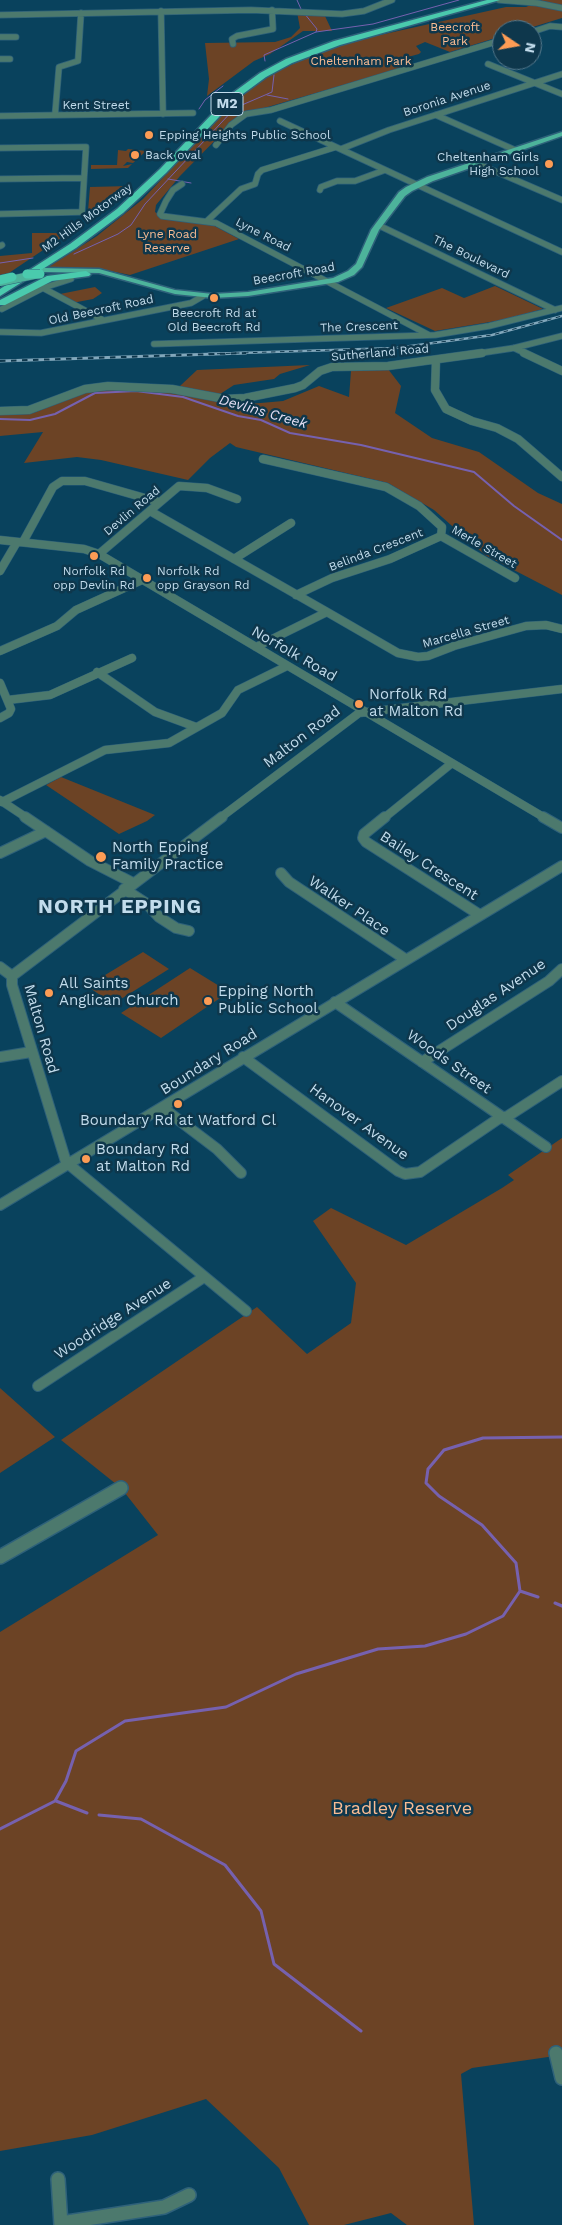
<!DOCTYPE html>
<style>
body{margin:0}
#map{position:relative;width:562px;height:2225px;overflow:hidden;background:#09425d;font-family:"Work Sans",sans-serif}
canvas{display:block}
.north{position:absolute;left:492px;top:20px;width:50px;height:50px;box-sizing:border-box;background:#0e374c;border:1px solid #56798c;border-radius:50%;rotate:102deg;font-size:14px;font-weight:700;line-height:20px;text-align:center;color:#c2dcec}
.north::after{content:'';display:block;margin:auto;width:18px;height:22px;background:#fd9c55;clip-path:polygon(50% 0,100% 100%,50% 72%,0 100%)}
</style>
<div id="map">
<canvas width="562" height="2225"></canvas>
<div class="north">N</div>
</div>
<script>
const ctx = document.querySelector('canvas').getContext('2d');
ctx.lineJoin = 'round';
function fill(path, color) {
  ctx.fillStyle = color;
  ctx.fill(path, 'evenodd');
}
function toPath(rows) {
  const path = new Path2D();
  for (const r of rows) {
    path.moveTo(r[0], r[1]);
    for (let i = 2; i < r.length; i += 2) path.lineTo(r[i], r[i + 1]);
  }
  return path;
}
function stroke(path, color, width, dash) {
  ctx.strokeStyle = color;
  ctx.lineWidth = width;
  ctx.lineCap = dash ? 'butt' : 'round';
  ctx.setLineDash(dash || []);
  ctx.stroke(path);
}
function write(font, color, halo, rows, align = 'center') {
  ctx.font = font + ' "Work Sans",sans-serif';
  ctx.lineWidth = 5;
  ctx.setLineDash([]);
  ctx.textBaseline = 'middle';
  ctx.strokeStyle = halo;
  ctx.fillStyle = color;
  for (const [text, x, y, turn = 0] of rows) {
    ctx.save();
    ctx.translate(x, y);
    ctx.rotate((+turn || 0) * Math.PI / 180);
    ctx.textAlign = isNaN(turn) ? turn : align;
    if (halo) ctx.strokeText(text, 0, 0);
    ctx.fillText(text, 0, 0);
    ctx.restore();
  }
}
const green = toPath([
 [542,0,562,0,562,18,523,30,502,30,502,36,450,52,425,42,416,46,421,52,419,54,393,61,406,67,240,115,180,176,156,205,155,212,163,217,209,223,239,239,130,275,96,268,47,268,97,236,143,199,235,101,271,74,315,54,353,41,506,7,526,7],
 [297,12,325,16,332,31,303,31,270,54,254,61,207,96,209,79,205,43,275,42,291,37,300,28],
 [128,149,146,151,133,163,127,162,123,166,132,164,128,168,91,169,91,165,117,165,118,150,126,151],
 [129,186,94,212,88,211,90,187],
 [32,233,65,233,61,238,9,273,0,275,0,256,32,253],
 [495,286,543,309,502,320,435,331,386,308,442,288,464,298],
 [95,287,102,293,93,299,72,303,60,294],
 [310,365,280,374,274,379,234,385,214,398,238,405,283,401,319,386,349,397,351,371,388,369,401,386,395,413,432,438,479,452,538,493,562,504,562,595,485,555,434,510,388,483,236,447,230,443,210,458,188,480,101,460,77,457,24,463,43,432,0,436,0,413,33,413,84,393,106,389,156,390,180,386,197,370],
 [61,777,155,815,147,821,119,834,46,785],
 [143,952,169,969,113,1004,87,986],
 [190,968,229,992,161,1038,121,1013],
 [562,1138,562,2055,472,2068,461,2074,474,2225,407,2225,391,2213,344,2225,309,2225,279,2168,206,2099,92,2135,0,2151,0,1632,158,1535,121,1488,61,1440,257,1307,307,1354,351,1323,356,1283,313,1221,331,1208,406,1245,502,1188,514,1180,508,1175],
 [0,1388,55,1437,0,1473]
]);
const streamFar2 = toPath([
 [297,0,301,9],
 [304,13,317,29,316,32],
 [265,61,264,55,316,32,373,24,459,0],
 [267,95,288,99],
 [199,109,205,100,223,86],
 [168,179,191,183],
 [74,254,118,234,131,225,145,204,235,108,272,92,274,75],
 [0,263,33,258]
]);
const streamFar1 = toPath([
 [0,419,30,420,55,414,95,393,136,391,183,397,238,416,261,420,290,433,361,445,474,472,514,506,562,540]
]);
const stream = toPath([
 [520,1591,538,1597],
 [555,1603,562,1606],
 [56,1801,87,1813],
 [99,1815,141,1819,225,1865,261,1911,274,1964,361,2031],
 [0,1829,55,1801,66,1781,76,1751,125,1721,226,1707,296,1674,378,1649,425,1646,466,1634,503,1616,520,1591,516,1563,482,1525,439,1496,426,1483,428,1469,444,1450,483,1438,562,1437]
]);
const minorFar3 = toPath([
 [499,0,537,3,562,8],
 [161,11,163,114],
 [0,15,251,10,342,14,364,11,392,0],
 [532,32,550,26,562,27],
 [0,37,16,37],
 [233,44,232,39,237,36,273,29,272,10],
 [0,59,10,59],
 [488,64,562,94],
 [55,115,59,67,78,61,81,13],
 [436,115,515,150],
 [0,116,193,113],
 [280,121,562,252],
 [216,145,231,125,246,114,271,110,502,40],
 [0,148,86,147,82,212,0,214],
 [341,149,389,130,562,74],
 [476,163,562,200],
 [0,179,84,178],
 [182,184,173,190,166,201,160,214,162,216,216,223,429,335],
 [320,190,321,187,337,181,355,181,385,170],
 [207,221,241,189,255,184,258,174,262,170,336,147],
 [378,225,555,310],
 [0,246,2,245],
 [43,288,103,320],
 [2,309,43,288,71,279],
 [0,332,41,333,191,303,203,296],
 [154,344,435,335,489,326,562,308],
 [514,348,527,354],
 [474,354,514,348,562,336]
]);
const minorFar2 = toPath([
 [524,353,562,371],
 [436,360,435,390,446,409,472,421,497,428,518,439,562,477],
 [0,411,29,410,85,389,108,386,172,389,225,399,245,398,295,388,303,385,320,371,332,367,388,366,482,353],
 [263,459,386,487,419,506,442,527,441,536,390,559,332,578,296,595],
 [150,511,327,612,256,647],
 [441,536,515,578],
 [0,540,84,549,99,554,545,818],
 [23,542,53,487,62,481,85,481,159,502],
 [99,554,179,486,207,488,237,499],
 [234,559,291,523],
 [0,571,17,542],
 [327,612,398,653,418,657,428,656,454,646,526,626,546,625,562,629],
 [0,651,57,626,76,610,142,580],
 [97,672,155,712,196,727],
 [0,683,11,709,9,713,0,718],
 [8,700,50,695,132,658],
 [0,800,27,818],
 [2,802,105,750,169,743,222,713,238,690,287,666],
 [220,818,359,713,562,689],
 [384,818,452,763]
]);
const minorFar1 = toPath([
 [25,817,90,861,133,883],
 [222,817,12,976,12,985,66,1162,246,1311],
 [385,817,364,834,363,838,366,842,480,915],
 [543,817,562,828],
 [0,853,46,831],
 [281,873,289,882,405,959],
 [124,889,147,904,159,917,176,928,189,931],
 [0,967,12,976],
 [335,1002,546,1147],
 [0,1057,31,1052],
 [243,1057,398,1171,405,1174,420,1172,498,1119,508,1116,562,1081],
 [422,1062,549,981,562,969],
 [163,1108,217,1149,241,1173],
 [0,1205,562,866],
 [38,1386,204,1277]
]);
const minor = toPath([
 [0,1557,121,1488],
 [556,2053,562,2078],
 [58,2179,61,2225],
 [61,2223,164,2207,189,2195]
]);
const major = toPath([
 [562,132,562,136,433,181,412,191,405,196,379,230,362,267,354,275,338,282,248,296,213,298,175,294,99,273,44,272,40,270,44,268,99,269,175,290,213,294,248,292,333,278,348,271,356,264,371,230,399,192,406,187,427,177,562,132]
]);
const highway = toPath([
 [487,0,500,0,340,45,292,63,266,77,236,99,166,173,123,213,76,248,0,296,0,289,70,244,117,209,160,169,230,95,260,73,286,59,334,41,487,0],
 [86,271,91,274,89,276,52,281,5,305,0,305,0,300,47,276,86,271]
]);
const railFar1 = toPath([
 [208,354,396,348,492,335,562,316]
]);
const rail = toPath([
 [0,361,246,353]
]);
const majorBridge = toPath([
 [0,282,39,274]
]);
const highwayBridge = toPath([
 [27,274,40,274],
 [0,280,12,277]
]);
const markers = [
 [149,135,5,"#fd9c55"],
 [135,155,5,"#fd9c55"],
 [549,164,5,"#fd9c55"],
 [214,298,5,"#fd9c55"],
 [94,556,5,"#fd9c55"],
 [147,578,5,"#fd9c55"],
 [359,704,5,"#fd9c55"],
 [101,857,6,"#fd9c55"],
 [49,993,5,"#fd9c55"],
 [208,1001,5,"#fd9c55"],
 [178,1104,5,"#fd9c55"],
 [86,1159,5,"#fd9c55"]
];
const farParknames = [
 ["Beecroft",455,27],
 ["Park",455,41],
 ["Cheltenham Park",361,61],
 ["Lyne Road",167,234],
 ["Reserve",167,248]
];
const farStreetnames = [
 ["Boronia Avenue",447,99,-18],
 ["Kent Street",96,105],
 ["M2 Hills Motorway",87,218,-36],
 ["Lyne Road",263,235,27],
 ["The Boulevard",471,257,26],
 ["Beecroft Road",294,274,-10],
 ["Old Beecroft Road",101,310,-12],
 ["The Crescent",359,327,-2],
 ["Sutherland Road",380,353,-5],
 ["Devlin Road",132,511,-40],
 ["Merle Street",484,547,30],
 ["Belinda Crescent",376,550,-21],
 ["Marcella Street",466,632,-16]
];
const farPoinames = [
 ["Epping Heights Public School",159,135],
 ["Back oval",145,155],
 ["Cheltenham Girls",539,157,"right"],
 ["High School",539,171,"right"],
 ["Beecroft Rd at",214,313,"center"],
 ["Old Beecroft Rd",214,327,"center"],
 ["Norfolk Rd",94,571,"center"],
 ["opp Devlin Rd",94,585,"center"],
 ["Norfolk Rd",157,571],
 ["opp Grayson Rd",157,585]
];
const shields = [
 [227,104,32]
];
const shieldNames = [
 ["M2",227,104]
];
const farWaternames = [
 ["Devlins Creek",263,412,16]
];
const streetNames = [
 ["Norfolk Road",294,654,30],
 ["Malton Road",302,737,-37],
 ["Bailey Crescent",429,866,33],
 ["Walker Place",349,906,34],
 ["Douglas Avenue",496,995,-34],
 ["Malton Road",41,1029,74],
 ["Boundary Road",209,1062,-32],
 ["Woods Street",449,1062,35],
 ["Hanover Avenue",359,1122,36],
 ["Woodridge Avenue",113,1319,-33]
];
const poiNames = [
 ["Norfolk Rd",369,695],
 ["at Malton Rd",369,712],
 ["North Epping",112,848],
 ["Family Practice",112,865],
 ["All Saints",59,984],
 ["Anglican Church",59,1001],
 ["Epping North",218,992],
 ["Public School",218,1009],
 ["Boundary Rd at Watford Cl",178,1121,"center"],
 ["Boundary Rd",96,1150],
 ["at Malton Rd",96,1167]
];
const nearParknames = [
 ["Bradley Reserve",402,1809]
];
const districtNames = [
 ["NORTH EPPING",120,907]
];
fill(green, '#6c4325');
stroke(streamFar2, '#7661af', 1);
stroke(streamFar1, '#7661af', 2);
stroke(stream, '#7661af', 3);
stroke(minorFar3, '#2e617a', 7);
stroke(minorFar2, '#2e617a', 9);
stroke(minorFar1, '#2e617a', 12);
stroke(minor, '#2e617a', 16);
stroke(major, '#2e617a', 3);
stroke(highway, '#2e617a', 3);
stroke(minorFar3, '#4c796d', 5.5);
stroke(minorFar2, '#4c796d', 8);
stroke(minorFar1, '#4c796d', 10);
stroke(minor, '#4c796d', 13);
fill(major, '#4db39b');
fill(highway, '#4acaad');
stroke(railFar1, '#82a7bb', 2.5);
stroke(rail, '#82a7bb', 3);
stroke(railFar1, '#0e374c', 1, [4.5]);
stroke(rail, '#0e374c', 2, [5.5]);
stroke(majorBridge, '#2e617a', 9, []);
stroke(highwayBridge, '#2e617a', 10, []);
stroke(majorBridge, '#4db39b', 8);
stroke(highwayBridge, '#4acaad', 9);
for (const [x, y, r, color] of markers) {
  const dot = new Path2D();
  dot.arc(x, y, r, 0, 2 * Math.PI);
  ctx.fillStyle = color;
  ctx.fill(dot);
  stroke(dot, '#0e374c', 2);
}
write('12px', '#fabc93', '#0e374c', farParknames);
write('12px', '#c2dcec', '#0e374c', farStreetnames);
write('12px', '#c2dcec', '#0e374c', farPoinames, 'left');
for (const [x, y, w] of shields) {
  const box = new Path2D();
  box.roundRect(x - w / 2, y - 11.5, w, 23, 4);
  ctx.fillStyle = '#0e374c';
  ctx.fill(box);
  stroke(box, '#c2dcec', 1);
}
write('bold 14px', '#c2dcec', null, shieldNames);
write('italic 14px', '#e2def3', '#0e374c', farWaternames);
write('15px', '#c2dcec', '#0e374c', streetNames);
write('15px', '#c2dcec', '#0e374c', poiNames, 'left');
write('18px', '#fabc93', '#0e374c', nearParknames);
ctx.letterSpacing = '1px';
write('bold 20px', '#c2dcec', '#0e374c', districtNames);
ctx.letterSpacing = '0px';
</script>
